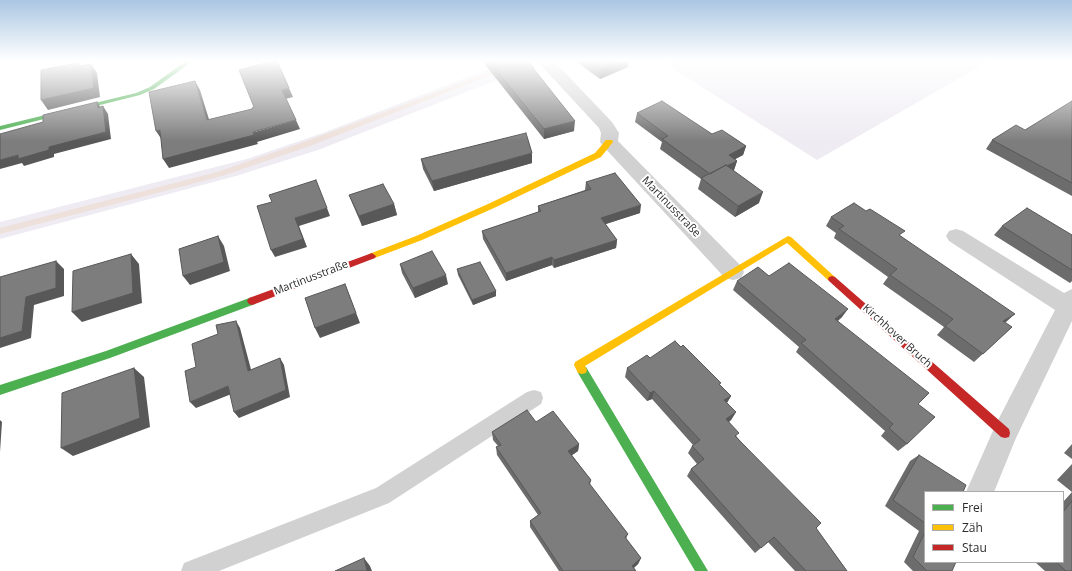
<!DOCTYPE html>
<meta charset="utf-8">
<style>
body{margin:0}
#map{position:relative;width:1072px;height:571px;overflow:hidden;background:#fff;font-family:"Open Sans",sans-serif}
canvas{display:block}
.legend{position:absolute;left:924px;top:491px;width:140px;height:72px;box-sizing:border-box;background:#fff;border:1px solid #ababab;margin:0;padding:5px 7px;list-style:none;font-size:12px;color:#2c2c2c}
.legend li{display:flex;align-items:center;gap:8px;height:20px}
.legend b{width:20px;border:1px solid #ababab}
</style>
<div id="map">
<canvas width="1072" height="571"></canvas>
<ul class="legend">
<li><b style="height:5px;background:#4caf50"></b>Frei</li>
<li><b style="height:5px;background:#ffc107"></b>Zäh</li>
<li><b style="height:5px;background:#c62828"></b>Stau</li>
</ul>
</div>
<script>
const ctx = document.querySelector('canvas').getContext('2d');
ctx.lineJoin = 'round';
function fill(path, color) {
  ctx.fillStyle = color;
  ctx.fill(path, 'evenodd');
}
function toPath(rows) {
  const path = new Path2D();
  for (const r of rows) {
    path.moveTo(r[0], r[1]);
    for (let i = 2; i < r.length; i += 2) path.lineTo(r[i], r[i + 1]);
  }
  return path;
}
function stroke(path, color, width, dash) {
  ctx.strokeStyle = color;
  ctx.lineWidth = width;
  ctx.lineCap = dash ? 'butt' : 'round';
  ctx.setLineDash(dash || []);
  ctx.stroke(path);
}
function write(font, color, halo, rows, align = 'center') {
  ctx.font = font + ' "Open Sans",sans-serif';
  ctx.lineWidth = 4;
  ctx.setLineDash([]);
  ctx.textBaseline = 'middle';
  ctx.strokeStyle = halo;
  ctx.fillStyle = color;
  for (const [text, x, y, turn = 0] of rows) {
    ctx.save();
    ctx.translate(x, y);
    ctx.rotate((+turn || 0) * Math.PI / 180);
    ctx.textAlign = isNaN(turn) ? turn : align;
    if (halo) ctx.strokeText(text, 0, 0);
    ctx.fillText(text, 0, 0);
    ctx.restore();
  }
}
const green = toPath([
 [510,61,531,61,535,65,318,150,236,176,0,239,0,222,247,159,323,133],
 [661,61,989,61,817,160]
]);
const stream = toPath([
 [501,68,506,69,310,146,222,176,0,234,0,228,217,172,304,142,501,68]
]);
const lane = toPath([
 [534,390,541,392,543,398,541,404,389,503,219,571,181,571,184,563,376,488,527,392,534,390]
]);
const street = toPath([
 [537,61,554,61,612,122,619,133,618,141,741,266,744,272,741,278,733,280,725,278,603,146,600,142,601,133,599,128,537,61],
 [956,229,963,231,1064,293,1072,289,1072,321,1016,438,994,492,966,492,996,424,1055,310,949,241,946,236,949,231,956,229]
]);
const fast = toPath([
 [186,61,193,61,154,89,140,95,0,130,0,126,136,93,150,87,186,61],
 [252,297,255,298,257,301,255,304,110,358,0,395,0,385,106,351,252,297],
 [582,366,586,367,708,571,695,571,578,373,577,370,578,367,582,366]
]);
const slow = toPath([
 [606,140,612,140,613,142,601,157,494,208,422,240,372,259,368,256,369,254,416,236,488,204,595,153,606,140],
 [788,236,791,237,835,277,836,279,835,281,829,281,787,243,585,366,587,370,586,373,582,374,578,373,574,365,575,362,788,236]
]);
const jam = toPath([
 [372,253,376,256,375,258,255,304,252,305,249,304,247,301,249,298,372,253],
 [832,276,835,277,1009,429,1010,433,1009,437,1005,438,1001,437,829,281,828,279,829,277,832,276]
]);
const wall = toPath([
 [483,61,528,61,574,131,544,139,483,62],
 [575,61,629,61,628,67,600,79],
 [1072,101,1072,196,986,149,992,140,1025,130],
 [637,113,712,134,746,146,743,155,735,159,737,161,734,170,733,170,759,203,735,217,698,189,701,179,660,149,662,142,635,122],
 [421,159,532,163,434,191,423,169],
 [586,182,640,213,605,224,617,240,616,248,554,268,552,265,506,281,483,239,482,231,538,212,538,206,585,190],
 [349,195,394,204,397,215,362,226,353,205],
 [831,217,901,236,1005,323,1012,327,974,362,937,335,944,327,883,284,888,277,834,238,836,233,826,226],
 [1002,226,1072,235,1072,281,1070,283,994,235],
 [400,264,448,284,415,298,402,273],
 [457,269,496,291,496,296,473,305,458,275],
 [769,276,842,317,838,321,918,404,907,444,898,451,881,436,885,431,796,352,799,347,733,290,737,281],
 [650,358,720,385,731,396,727,403,736,412,731,420,729,422,737,437,816,528,847,571,795,571,768,542,755,553,687,476,691,469,697,464,688,453,692,446,693,445,652,399,647,401,625,377,627,368],
 [536,422,579,444,578,451,572,455,591,480,590,485,628,534,626,539,641,558,638,564,634,568,636,571,559,571,530,527,530,521,538,515,497,455,496,447,498,446,493,440,492,432],
 [1072,444,1072,459,1064,453],
 [919,455,925,492,925,562,952,571,913,571,904,562,919,531,885,506,910,461],
 [1072,464,1072,571,1045,571,1035,562,1063,562,1063,502,1072,492,1057,480]
]);
const shadedWall = toPath([
 [619,61,629,61,628,67,600,79,601,69],
 [91,64,97,73,100,97,48,110,41,100],
 [195,81,200,90,212,129,207,120],
 [289,88,293,97,285,99,282,90],
 [97,102,102,109,98,108],
 [103,106,108,114,111,139,54,154,54,157,24,166,22,163,0,169,0,160,49,147],
 [296,120,300,129,257,142,258,144,169,168,163,159],
 [575,121,574,131,544,139,544,129],
 [160,130,162,140,156,131],
 [746,146,743,155,726,164,729,155],
 [532,153,532,163,434,191,432,181],
 [737,161,734,170,707,184,710,174],
 [763,192,759,203,735,217,738,206],
 [394,204,397,215,362,226,359,216],
 [641,205,640,213,600,226,601,218],
 [327,208,330,216,299,226,307,247,275,257,271,250,295,218],
 [218,236,224,246,230,271,190,285,183,276],
 [617,240,616,248,554,268,554,260],
 [131,254,139,264,142,303,82,322,72,312],
 [552,257,552,265,506,281,506,273],
 [56,261,64,269,64,296,34,305,31,338,0,348,0,338,26,297],
 [446,275,448,284,415,298,413,288],
 [345,284,360,323,320,338,315,328],
 [496,291,496,296,473,305,472,300],
 [848,309,842,317,829,327,835,319],
 [1015,314,1006,322,994,330,1003,321],
 [236,321,240,328,253,377,248,371],
 [280,358,284,365,290,397,239,418,234,412],
 [134,368,144,377,150,427,73,456,61,448],
 [228,386,234,393,196,408,190,402],
 [654,391,652,399,647,401,650,393],
 [731,396,726,404,724,400],
 [736,412,731,420,722,427,726,419],
 [0,420,2,422,0,452],
 [579,444,578,451,568,458,568,451],
 [364,558,370,566,372,571,367,571],
 [641,558,638,564,630,571,632,566]
]);
const building = toPath([
 [273,61,277,61,289,88,282,90,296,120,253,132,254,135,163,159,160,130,156,131,149,92,195,81,207,120,252,109,252,108,254,107,239,70,273,61],
 [489,61,528,61,534,68,533,68,575,121,544,129,489,61],
 [590,61,619,61,601,69,590,61],
 [78,63,79,66,91,64,94,88,41,100,41,70,78,63],
 [662,101,712,134,722,130,746,146,729,155,737,161,727,166,726,165,710,174,662,139,668,136,637,113,662,101],
 [1072,101,1072,183,992,140,1016,125,1025,130,1072,101],
 [97,102,98,108,103,106,106,132,49,147,49,150,18,159,18,155,0,160,0,134,43,122,43,115,97,102],
 [526,133,532,153,432,181,421,159,526,133],
 [726,165,763,192,738,206,701,178,726,165],
 [615,173,641,205,601,218,617,240,554,260,552,257,506,273,482,231,541,211,538,206,591,189,586,182,615,173],
 [316,180,327,208,295,218,303,239,271,250,257,206,272,202,269,195,316,180],
 [383,184,394,204,359,216,349,195,383,184],
 [854,203,866,211,870,209,905,231,899,235,1015,314,1003,321,1012,327,983,354,945,326,953,319,890,275,897,269,839,229,844,226,831,217,854,203],
 [1027,208,1072,235,1072,270,1002,226,1027,208],
 [218,236,224,262,183,276,179,249,218,236],
 [432,251,446,275,413,288,400,264,432,251],
 [131,254,133,293,72,312,73,271,131,254],
 [56,261,56,288,26,297,22,331,0,338,0,277,56,261],
 [480,262,496,291,472,300,457,269,480,262],
 [789,263,848,309,835,319,929,393,918,404,935,417,907,444,889,428,893,424,801,343,806,340,737,281,758,267,769,276,789,263],
 [345,284,356,313,315,328,305,298,345,284],
 [236,321,248,371,280,358,286,390,234,412,228,386,190,402,185,371,196,367,192,344,218,334,216,325,236,321],
 [675,341,681,347,683,345,721,383,719,384,731,396,724,400,736,412,726,419,739,433,735,436,821,523,816,528,847,571,806,571,774,537,761,548,691,469,704,459,692,446,700,440,654,391,650,393,627,368,647,355,650,358,675,341],
 [134,368,140,418,61,448,62,393,134,368],
 [527,410,536,422,553,411,579,444,568,451,591,480,589,483,628,534,625,537,641,558,632,566,636,571,563,571,530,521,541,513,496,447,501,445,492,432,527,410],
 [919,455,966,485,963,492,925,492,925,523,893,500,919,455],
 [1072,501,1072,571,1066,571,1056,562,1063,562,1063,512,1072,501],
 [925,532,925,562,956,562,952,571,927,571,913,557,925,532],
 [364,558,367,571,335,571,364,558]
]);
const streetNames = [
 ["Martinusstraße",671,207,46],
 ["Martinusstraße",311,278,-21],
 ["Kirchhover Bruch",897,336,42]
];
fill(green, '#eeebf2');
fill(stream, '#eee0da');
fill(lane, '#d1d1d1');
fill(street, '#d1d1d1');
fill(fast, '#4caf50');
fill(slow, '#ffc107');
fill(jam, '#c62828');
fill(wall, '#6c6c6c');
fill(shadedWall, '#585858');
fill(building, '#7d7d7d');
stroke(building, '#585858', 1);
const sky = ctx.createLinearGradient(0, 0, 0, 141);
sky.addColorStop(0, '#aac6e2');
sky.addColorStop(0.43, '#fff');
sky.addColorStop(1, '#ffffff00');
ctx.fillStyle = sky;
ctx.fillRect(0, 0, 1072, 141);
write('11px', '#2c2c2c', '#fff', streetNames);
</script>
